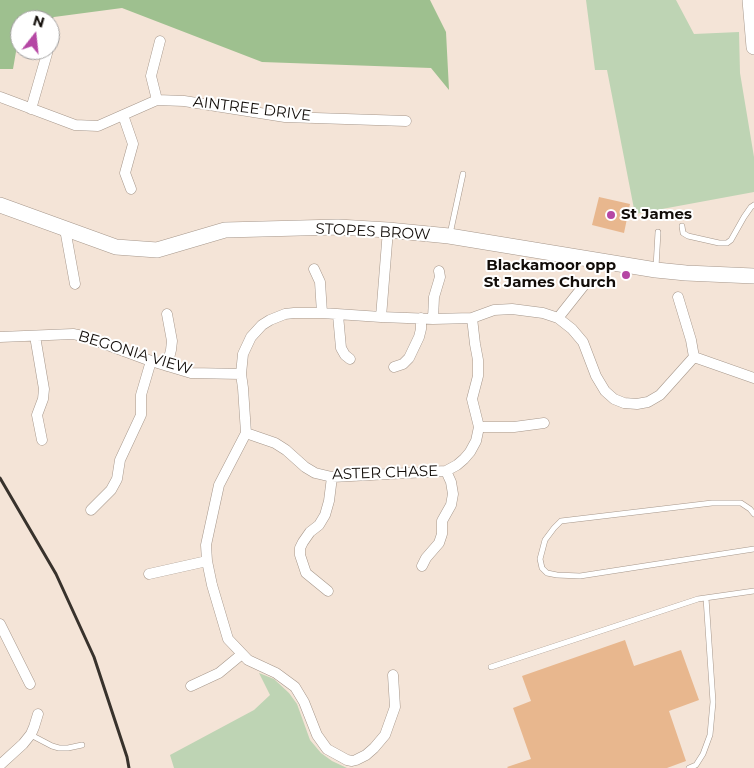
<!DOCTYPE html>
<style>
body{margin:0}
#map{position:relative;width:754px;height:768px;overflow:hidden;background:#f4e4d7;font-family:Montserrat,sans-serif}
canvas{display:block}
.north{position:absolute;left:10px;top:10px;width:50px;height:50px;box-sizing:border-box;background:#fff;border:1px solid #a09e9d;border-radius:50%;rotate:16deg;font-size:14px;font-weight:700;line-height:20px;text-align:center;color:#120d09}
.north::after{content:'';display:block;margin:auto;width:18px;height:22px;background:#b547a4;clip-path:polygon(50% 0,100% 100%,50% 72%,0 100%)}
</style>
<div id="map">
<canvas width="754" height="768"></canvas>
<div class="north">N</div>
</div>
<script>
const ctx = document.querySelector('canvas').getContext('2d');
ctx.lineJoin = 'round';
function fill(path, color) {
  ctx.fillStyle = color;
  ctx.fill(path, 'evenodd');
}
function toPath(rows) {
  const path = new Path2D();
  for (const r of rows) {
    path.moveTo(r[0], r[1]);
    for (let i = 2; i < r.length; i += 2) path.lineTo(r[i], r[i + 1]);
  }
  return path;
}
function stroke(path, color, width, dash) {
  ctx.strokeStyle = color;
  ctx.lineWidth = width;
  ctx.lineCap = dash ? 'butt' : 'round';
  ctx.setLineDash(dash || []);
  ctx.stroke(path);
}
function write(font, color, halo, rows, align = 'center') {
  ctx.font = font + ' Montserrat,sans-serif';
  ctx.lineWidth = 4;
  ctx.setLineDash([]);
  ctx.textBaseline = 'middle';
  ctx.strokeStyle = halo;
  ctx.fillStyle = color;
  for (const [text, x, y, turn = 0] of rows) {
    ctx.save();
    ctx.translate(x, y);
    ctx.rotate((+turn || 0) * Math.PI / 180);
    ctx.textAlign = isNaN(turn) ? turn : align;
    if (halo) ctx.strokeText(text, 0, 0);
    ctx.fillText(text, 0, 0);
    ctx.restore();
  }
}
const green = toPath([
 [586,0,676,0,694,34,739,32,740,73,754,157,754,192,635,214,607,70,595,70],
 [259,673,274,679,289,693,297,704,310,740,321,753,332,761,347,768,174,768,170,755,254,710,270,695]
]);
const forest = toPath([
 [0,0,430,0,446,32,449,90,431,68,262,62,122,8,54,17,50,20,20,20,20,43,17,46,13,69,0,69]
]);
const building = toPath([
 [599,197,630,204,624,233,592,225],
 [625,640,634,666,681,650,699,700,669,711,686,761,667,768,508,768,507,767,531,759,513,708,531,701,522,676]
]);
const service = toPath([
 [682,226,683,233,688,236,719,243,727,243,731,240,744,217,751,207,754,205],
 [450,234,463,174],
 [656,267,658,232],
 [754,514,750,509,741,503,712,503,561,521,554,528,545,540,540,559,542,568,547,573,557,575,580,576,754,549],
 [491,667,698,599,754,591],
 [31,735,52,746,59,748,68,748,82,745],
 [689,768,696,765,703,754,710,735,713,702,706,598]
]);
const minor = toPath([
 [50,43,52,38],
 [0,97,75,125,98,126,157,100,184,101,285,117,406,121],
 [157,100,151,76,160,41],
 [31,109,48,50],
 [123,115,133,144,125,173,131,189],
 [65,229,75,284],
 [314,269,320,282,322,313],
 [167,314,172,341,171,350,167,366],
 [338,315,341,348,345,355,350,359],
 [472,318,494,310,512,309,543,313,558,318,572,329,583,342,596,376,605,391,614,399,624,403,637,404,648,402,660,395,694,357,691,340,678,297],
 [558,318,585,284],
 [433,319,434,297,440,277,439,271],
 [35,336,44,389,43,399,37,415,42,440],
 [0,337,73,334,83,336,151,361,191,373,241,374],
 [694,357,754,378],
 [394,367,403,364,409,358,419,337,421,329,421,318],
 [479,427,514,427,544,423],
 [246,433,219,485,206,545,207,561,212,585,228,639,248,660,276,673,295,687,304,702,317,735,327,749,347,760,352,761,356,760,366,755,374,748,385,735,395,707,393,675],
 [246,433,275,443,286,450,305,467,315,473,332,477,446,471,457,465,464,459,470,452,476,441,479,427,472,399,478,376,478,360,475,344,472,318,433,319,381,317],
 [246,433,243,388,241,374,243,354,251,337,262,325,270,320,285,314,294,313,322,313,381,317,388,230],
 [91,510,111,490,117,479,120,460,141,415,141,395,151,361],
 [422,566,426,558,439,543,442,534,442,521,451,505,453,494,451,482,446,471],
 [149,574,207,561],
 [328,591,306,573,300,555,300,548,303,542,310,532,319,525,325,515,329,501,332,477],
 [0,624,30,684],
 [191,686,219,673,242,654],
 [0,765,23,744,31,734,34,727,38,714]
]);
const secondary = toPath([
 [750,0,754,47],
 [0,205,116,247,157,250,225,230,338,227,388,230,449,236,656,270,686,273,754,276]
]);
const rail = toPath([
 [0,478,56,574,94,657,127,757,129,768]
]);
const markers = [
 [611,215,5,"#b547a4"],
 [626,275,5,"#b547a4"]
];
const streetNames = [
 ["AINTREE DRIVE",252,109,7],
 ["STOPES BROW",373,232,3],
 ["BEGONIA VIEW",135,353,17],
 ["ASTER CHASE",385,473,-2]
];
const poiNames = [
 ["St James",621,215],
 ["Blackamoor opp",616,266,"right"],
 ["St James Church",616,283,"right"]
];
fill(green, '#bed4b4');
fill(forest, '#9ec08f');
fill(building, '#e8b78e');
stroke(service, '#a6978b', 6);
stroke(minor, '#a6978b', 11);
stroke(secondary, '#a6978b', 16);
stroke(service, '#fff', 5);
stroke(minor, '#fff', 10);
stroke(secondary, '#fff', 15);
stroke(rail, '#38322c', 3);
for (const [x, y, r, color] of markers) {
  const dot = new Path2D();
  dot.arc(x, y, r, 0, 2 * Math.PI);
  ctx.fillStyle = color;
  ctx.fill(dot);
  stroke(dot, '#fff', 2);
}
write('15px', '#120d09', '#fff', streetNames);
write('bold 15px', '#120d09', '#fff', poiNames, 'left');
</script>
